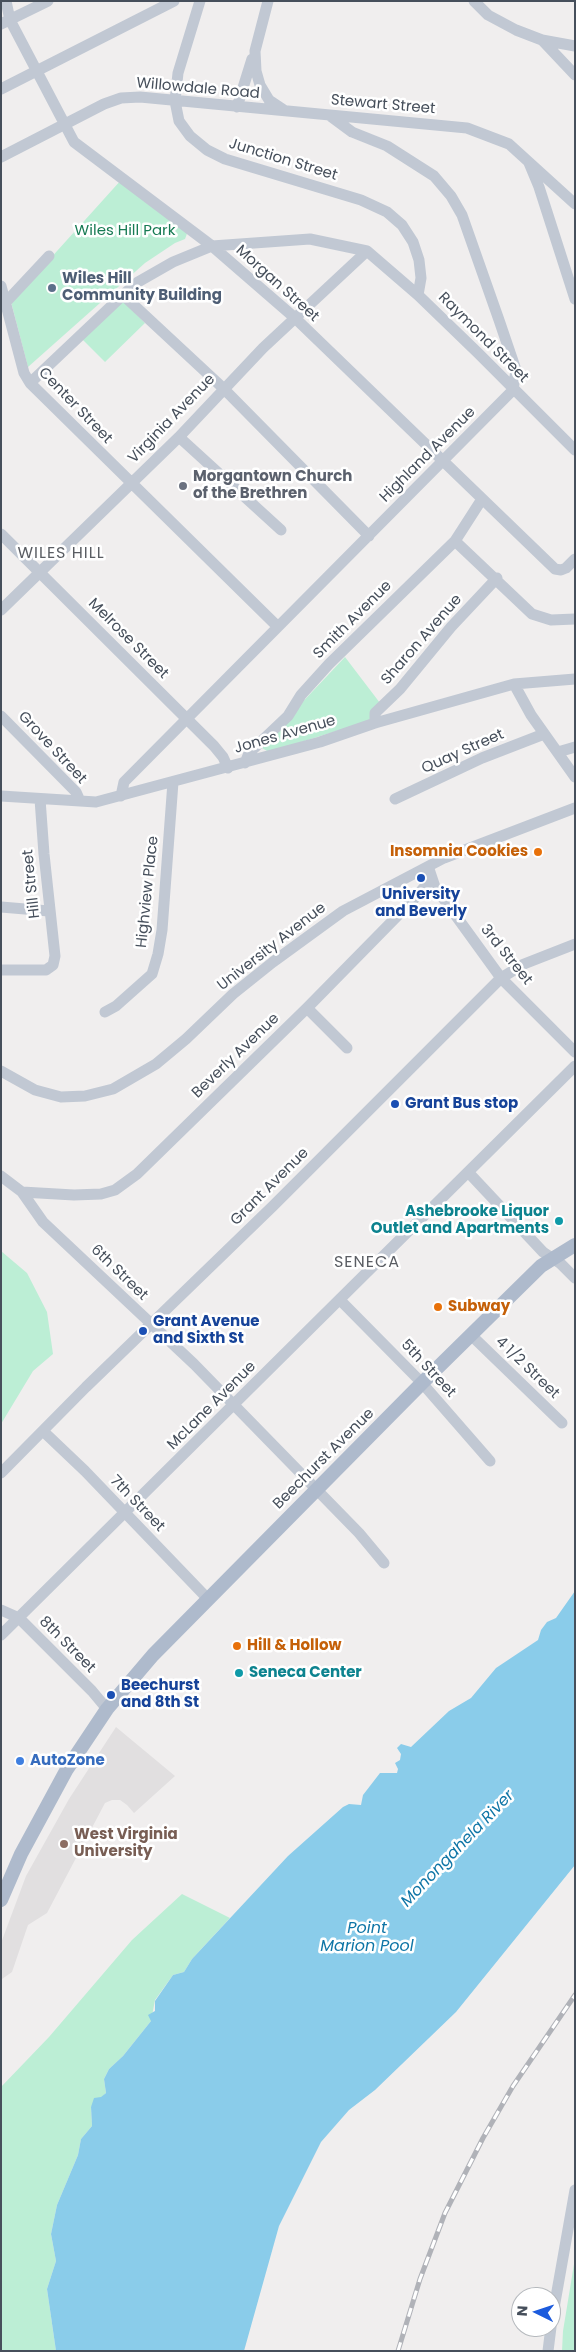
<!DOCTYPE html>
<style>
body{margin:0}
#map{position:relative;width:576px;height:2352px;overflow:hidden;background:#f0eeee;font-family:Poppins,sans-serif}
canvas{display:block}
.frame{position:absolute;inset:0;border:2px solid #464f5b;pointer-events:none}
.north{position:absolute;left:511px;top:2287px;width:50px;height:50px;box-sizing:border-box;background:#fff;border:1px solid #b5b9bd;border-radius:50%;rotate:274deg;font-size:14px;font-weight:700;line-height:20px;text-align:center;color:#464f5b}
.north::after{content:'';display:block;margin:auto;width:18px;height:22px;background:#1c5bdd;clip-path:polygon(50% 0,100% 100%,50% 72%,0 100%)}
</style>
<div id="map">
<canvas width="576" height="2352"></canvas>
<div class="frame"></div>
<div class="north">N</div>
</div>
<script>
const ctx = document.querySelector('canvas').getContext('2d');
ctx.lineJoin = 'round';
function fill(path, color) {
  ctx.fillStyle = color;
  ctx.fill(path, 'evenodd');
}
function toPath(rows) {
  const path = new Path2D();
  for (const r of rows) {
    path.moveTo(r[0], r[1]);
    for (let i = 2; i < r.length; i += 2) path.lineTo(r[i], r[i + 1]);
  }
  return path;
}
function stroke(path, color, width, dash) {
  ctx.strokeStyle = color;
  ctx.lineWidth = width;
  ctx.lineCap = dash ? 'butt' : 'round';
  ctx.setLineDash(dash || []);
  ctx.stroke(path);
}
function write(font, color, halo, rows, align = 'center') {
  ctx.font = font + ' Poppins,sans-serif';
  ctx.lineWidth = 5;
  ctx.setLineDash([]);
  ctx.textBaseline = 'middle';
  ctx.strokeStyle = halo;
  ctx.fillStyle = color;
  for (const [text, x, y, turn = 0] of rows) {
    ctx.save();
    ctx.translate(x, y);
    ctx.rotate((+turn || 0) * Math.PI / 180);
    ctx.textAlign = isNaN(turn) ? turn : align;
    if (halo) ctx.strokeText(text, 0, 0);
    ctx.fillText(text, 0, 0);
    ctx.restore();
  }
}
const education = toPath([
 [116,1727,175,1776,134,1813,127,1805,120,1800,112,1800,105,1803,47,1913,28,1925,12,1972,2,1979,1,1943,26,1876,69,1799]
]);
const green = toPath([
 [122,179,188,231,185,239,175,243,145,263,28,367,11,302],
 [122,300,145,323,105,362,81,338],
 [345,657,380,703,372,720,269,752,260,747],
 [1,1251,27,1273,47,1312,53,1354,33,1371,1,1424],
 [182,1894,230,1918,192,1959,184,1972,173,1975,155,2000,151,2021,123,2056,109,2069,104,2079,106,2093,91,2107,92,2126,81,2139,78,2155,57,2205,51,2234,56,2261,47,2289,56,2351,1,2351,1,2087,49,2037,132,1940],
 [575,2258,575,2351,562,2351,563,2331]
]);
const water = toPath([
 [575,1591,575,1865,456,2012,375,2090,349,2110,321,2142,279,2226,244,2351,56,2351,47,2289,56,2261,51,2234,57,2205,78,2155,81,2139,92,2126,91,2107,94,2098,101,2097,106,2093,104,2079,109,2069,123,2056,151,2021,148,2015,155,2011,155,2001,173,1975,184,1972,192,1959,288,1856,343,1807,349,1804,361,1805,363,1795,380,1773,397,1773,398,1769,395,1763,400,1760,401,1754,397,1748,401,1744,411,1747,449,1711,471,1698,496,1668,538,1640,541,1630,547,1622,556,1618]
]);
const minor = toPath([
 [6,1,10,20,74,142,212,246,295,318,555,569,561,570,566,568,575,559],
 [200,1,178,73,175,101,179,121,190,136,207,150,225,159,361,200,387,212,402,225,413,242,419,260,421,278,418,295],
 [268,1,255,51,256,71,260,85,269,100,284,110],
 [474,1,488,15,516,30,542,40,575,46],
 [1,24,48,1],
 [542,40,575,75],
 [1,89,174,1],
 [237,107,252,59],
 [1,157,104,104,121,98,140,97,467,128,509,144,575,204],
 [529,163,539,187,575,299],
 [1,286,24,373,30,383,277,626],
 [123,295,223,388,369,536],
 [6,302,49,256],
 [30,383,123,295,138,282,173,262,212,246,310,239,367,251,418,295,478,353,575,450],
 [179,437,281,530],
 [1,534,214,746,223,757,228,768],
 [455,541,532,614,551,620,575,619],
 [1,610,179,437,263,348,367,251],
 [514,684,531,715,575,777],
 [1,716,76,792,80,801],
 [375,723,375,713,400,689,451,627,497,578],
 [558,752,575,747],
 [245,763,249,753,288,716,301,695,329,664,455,541,482,499],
 [1,796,96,802,320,742,375,723,514,684,575,679],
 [121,796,124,782,513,390,516,370,499,320,462,215,451,196,434,176,387,146,352,132,329,115],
 [395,799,482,758,544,734],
 [429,869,435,887,501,978,575,1052],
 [1,907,49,911],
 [1,970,46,970,53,965,55,956,44,854,40,799],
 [307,1008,347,1048],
 [105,1012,116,1006,152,974,158,954,162,930,173,782],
 [1,1071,35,1090,61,1097,85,1096,113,1089,156,1064,186,1039,233,994,273,962,343,911,444,858,575,808],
 [468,1172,543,1252,561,1264,575,1278],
 [1,1176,22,1192,43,1222,194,1364,359,1533,384,1563],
 [22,1192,74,1195,101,1194,115,1190,137,1174,307,1008,415,898,426,885,427,867],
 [340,1300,422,1383,490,1461],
 [471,1335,562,1423],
 [44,1432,85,1471,207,1598],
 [1,1473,86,1387,273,1206,501,978,524,964,575,944],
 [1,1610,19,1618,92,1691,107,1709],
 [1,1635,575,1066],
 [551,2325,575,2190],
 [548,2351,551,2327]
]);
const major = toPath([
 [1,1900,21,1854,67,1769,107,1709,153,1655,422,1383,541,1266,575,1245]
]);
const rail = toPath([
 [398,2351,420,2279,445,2213,483,2138,513,2086,575,1995]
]);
const markers = [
 [52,288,5,"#5c6f8a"],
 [183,486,5,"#6b7280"],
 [538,852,5,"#e8710a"],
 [421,878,5,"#1a4fb4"],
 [395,1104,5,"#1a4fb4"],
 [559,1221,5,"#0f9aa8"],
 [438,1307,5,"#e8710a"],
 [143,1331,5,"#1a4fb4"],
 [237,1646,5,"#e8710a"],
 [239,1673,5,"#0f9aa8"],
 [111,1695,5,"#1a4fb4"],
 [20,1761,5,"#3f7fe0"],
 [64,1844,5,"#8d6e63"]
];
const streetNames = [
 ["Willowdale Road",198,89,5],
 ["Stewart Street",383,105,5],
 ["Junction Street",283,160,17],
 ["Morgan Street",277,284,42],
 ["Raymond Street",483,338,45],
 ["Center Street",75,406,46],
 ["Virginia Avenue",172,419,-46],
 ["Highland Avenue",428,455,-45],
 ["Smith Avenue",353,620,-45],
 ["Melrose Street",128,639,45],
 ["Sharon Avenue",422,640,-49],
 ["Jones Avenue",285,735,-16],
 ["Grove Street",52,748,47],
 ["Quay Street",463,752,-24],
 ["Hill Street",32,884,-96],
 ["Highview Place",148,892,-84],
 ["University Avenue",272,947,-38],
 ["3rd Street",506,955,51],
 ["Beverly Avenue",236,1056,-44],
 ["Grant Avenue",270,1187,-45],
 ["6th Street",119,1273,44],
 ["4 1/2 Street",527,1368,44],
 ["5th Street",428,1369,47],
 ["McLane Avenue",212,1406,-45],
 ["Beechurst Avenue",324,1459,-45],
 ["7th Street",137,1504,46],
 ["8th Street",67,1645,45]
];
const parkNames = [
 ["Wiles Hill Park",125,231]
];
const serviceNames = [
 ["Wiles Hill",62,279],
 ["Community Building",62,296]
];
const worshipNames = [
 ["Morgantown Church",193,477],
 ["of the Brethren",193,494]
];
const foodNames = [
 ["Insomnia Cookies",528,852,"right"],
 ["Subway",448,1307],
 ["Hill & Hollow",247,1646]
];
const transitNames = [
 ["University",421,895,"center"],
 ["and Beverly",421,912,"center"],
 ["Grant Bus stop",405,1104],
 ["Grant Avenue",153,1322],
 ["and Sixth St",153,1339],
 ["Beechurst",121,1686],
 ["and 8th St",121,1703]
];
const cultureNames = [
 ["Ashebrooke Liquor",549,1212],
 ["Outlet and Apartments",549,1229],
 ["Seneca Center",249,1673,"left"]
];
const shopNames = [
 ["AutoZone",30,1761]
];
const educationNames = [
 ["West Virginia",74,1835],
 ["University",74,1852]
];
const neighbourhoodNames = [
 ["WILES HILL",61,554],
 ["SENECA",367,1263]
];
const waterNames = [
 ["Monongahela River",458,1849,-46],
 ["Point",367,1929],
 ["Marion Pool",367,1947]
];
fill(education, '#e1dfe0');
fill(green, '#bceed5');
fill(water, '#8accea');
stroke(minor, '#c1c8d3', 11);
stroke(major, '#aebacc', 14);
stroke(rail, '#b0b2b8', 5);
stroke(rail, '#fff', 3, [9]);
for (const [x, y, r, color] of markers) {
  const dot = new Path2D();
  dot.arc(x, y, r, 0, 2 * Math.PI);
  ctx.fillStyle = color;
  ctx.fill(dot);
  stroke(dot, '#fff', 2);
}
write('15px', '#464f5b', '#fff', streetNames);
write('15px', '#187b54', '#fff', parkNames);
write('bold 15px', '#4e5e75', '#fff', serviceNames, 'left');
write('bold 15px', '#5b616d', '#fff', worshipNames, 'left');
write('bold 15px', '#c56008', '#fff', foodNames, 'left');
write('bold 15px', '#164399', '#fff', transitNames, 'left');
write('bold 15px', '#0d838f', '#fff', cultureNames, 'right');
write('bold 15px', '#366cbe', '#fff', shopNames, 'left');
write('bold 15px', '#785e54', '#fff', educationNames, 'left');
ctx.letterSpacing = '1px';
write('16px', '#5a5d63', '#fff', neighbourhoodNames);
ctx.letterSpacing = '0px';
write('italic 16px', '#0e75a6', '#fff', waterNames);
</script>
